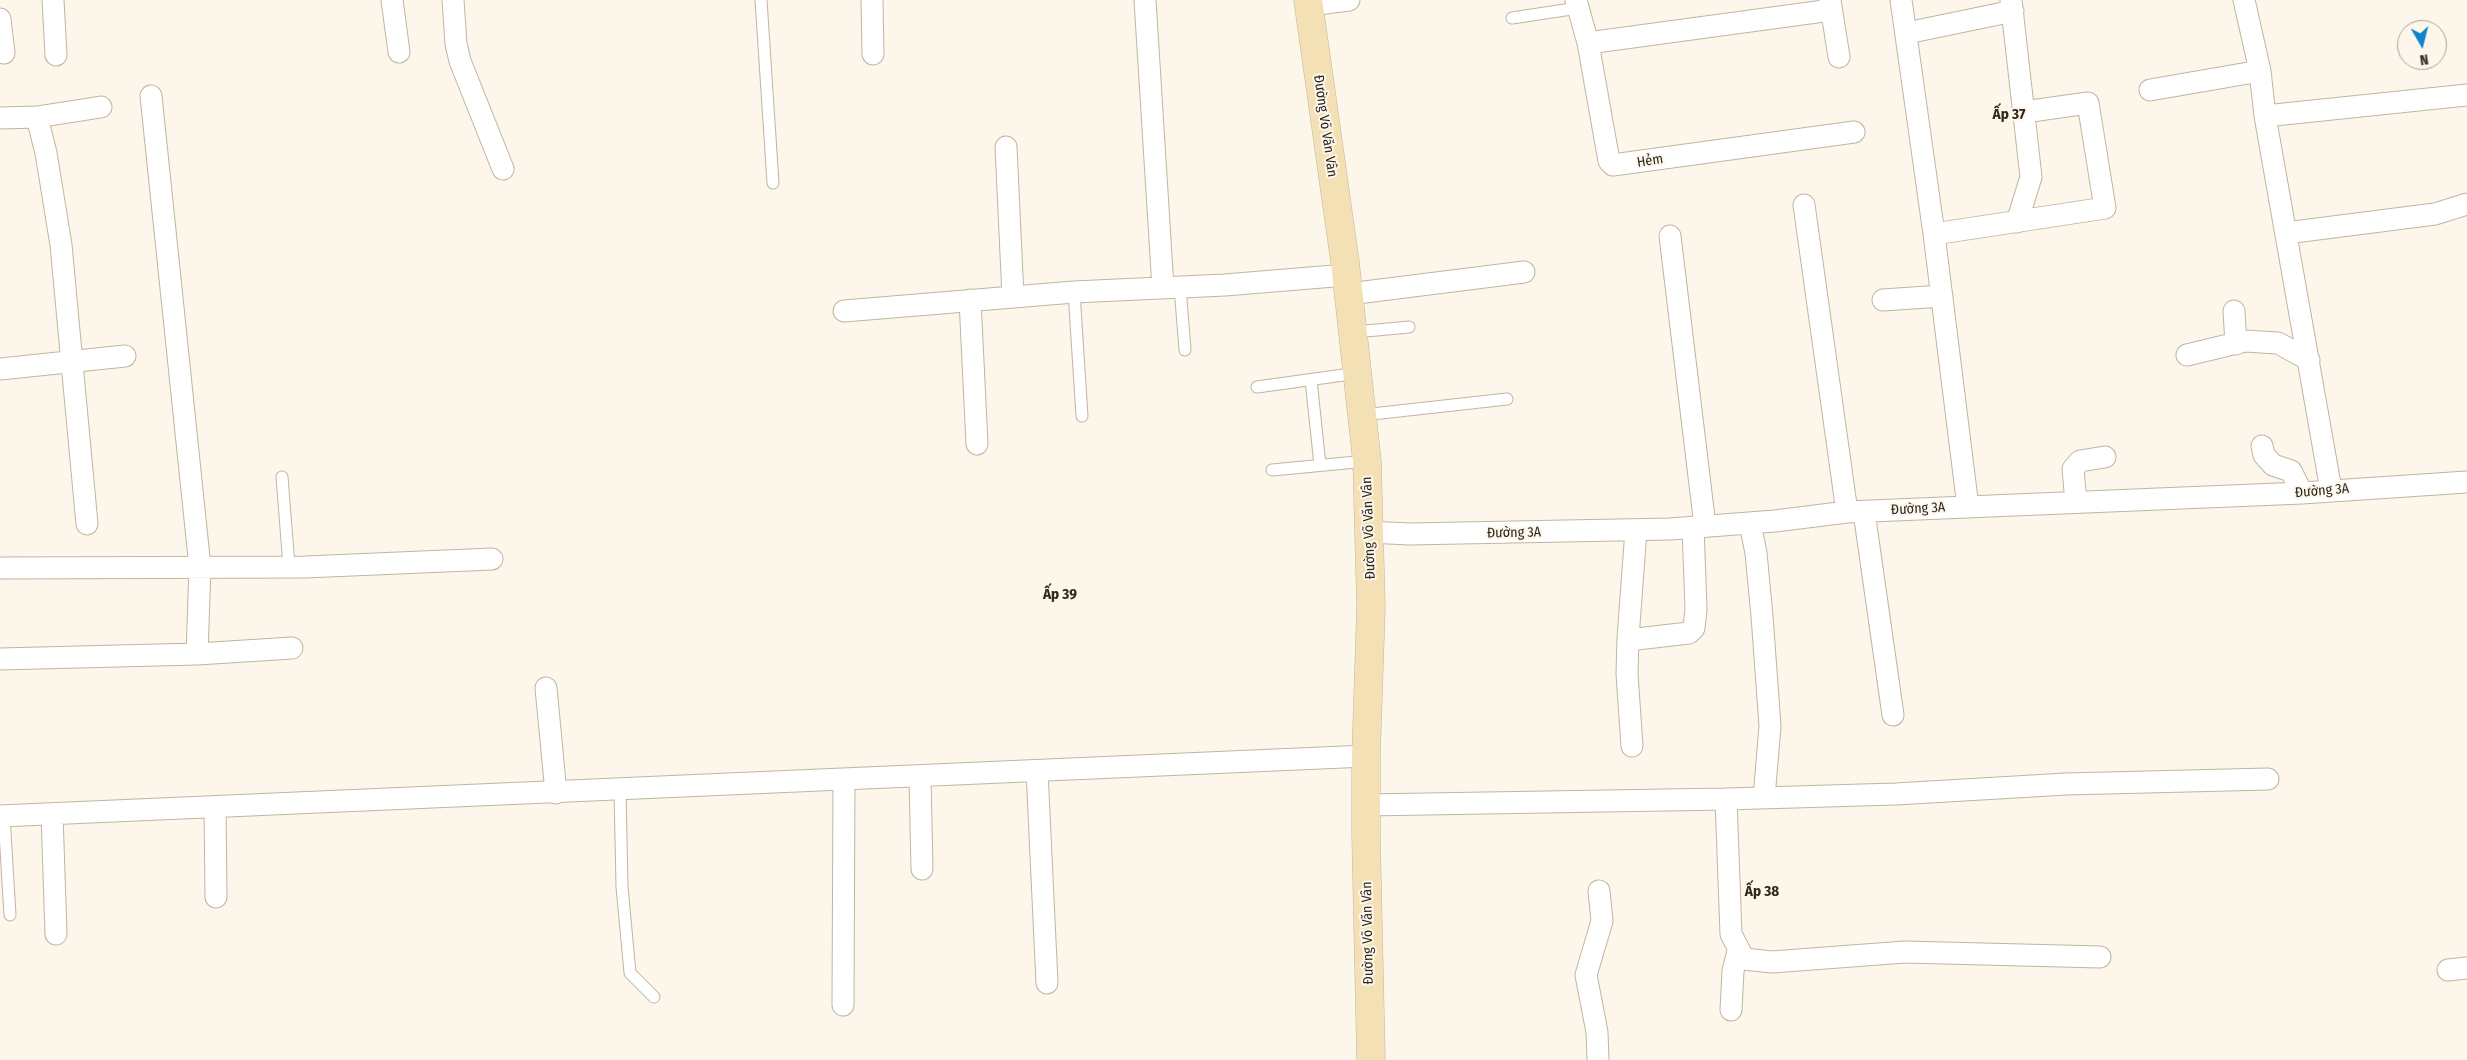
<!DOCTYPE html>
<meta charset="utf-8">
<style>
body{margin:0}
#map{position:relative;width:2467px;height:1060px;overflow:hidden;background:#fdf6ea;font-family:"Fira Sans Condensed",sans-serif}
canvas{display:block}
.north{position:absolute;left:2397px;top:20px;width:50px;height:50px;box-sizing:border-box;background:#fdf6ea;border:1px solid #a9a399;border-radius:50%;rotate:172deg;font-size:14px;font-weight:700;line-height:20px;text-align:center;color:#2b271f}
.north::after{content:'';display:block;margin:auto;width:18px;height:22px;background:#0e84cd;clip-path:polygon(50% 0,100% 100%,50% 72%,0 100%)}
</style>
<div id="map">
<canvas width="2467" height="1060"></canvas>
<div class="north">N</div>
</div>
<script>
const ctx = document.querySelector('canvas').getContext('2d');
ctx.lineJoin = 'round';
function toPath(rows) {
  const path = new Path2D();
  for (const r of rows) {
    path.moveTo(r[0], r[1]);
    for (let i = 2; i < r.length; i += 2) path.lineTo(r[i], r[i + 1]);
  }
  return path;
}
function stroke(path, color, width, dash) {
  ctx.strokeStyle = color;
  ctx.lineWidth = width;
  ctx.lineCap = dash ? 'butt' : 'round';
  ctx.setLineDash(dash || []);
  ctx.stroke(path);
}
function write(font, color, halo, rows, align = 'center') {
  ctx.font = font + ' "Fira Sans Condensed",sans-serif';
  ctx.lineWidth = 4;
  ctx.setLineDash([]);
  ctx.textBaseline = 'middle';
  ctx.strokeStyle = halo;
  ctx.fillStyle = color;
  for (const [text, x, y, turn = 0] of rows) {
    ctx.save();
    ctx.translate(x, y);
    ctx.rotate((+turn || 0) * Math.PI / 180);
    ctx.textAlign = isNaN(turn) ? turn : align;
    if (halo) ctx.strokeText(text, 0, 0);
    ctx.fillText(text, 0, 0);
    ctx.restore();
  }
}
const lane = toPath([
 [761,0,773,183],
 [1512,18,1578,8],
 [1180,287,1185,350],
 [1074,292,1082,416],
 [1353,329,1366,331,1409,327],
 [1311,380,1320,465],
 [1257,387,1358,373],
 [1363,415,1507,399],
 [1272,470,1367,461],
 [282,477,289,566],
 [620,790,622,887,630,973,654,997],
 [4,816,10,915]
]);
const street = toPath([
 [53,0,56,55],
 [392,0,399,52],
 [453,0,456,44,460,61,503,169],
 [872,0,873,54],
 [1145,0,1163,288],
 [1576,0,1588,43,1609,161,1613,165,1854,132],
 [1830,0,1839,57],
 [1901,0,1934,234,1968,507],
 [2011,0,2031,177,2017,222],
 [2244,0,2260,71,2265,116,2331,490],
 [1309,5,1349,0],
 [0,19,4,53],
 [1907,33,2013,11],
 [1588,43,1831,10],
 [2150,90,2260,71],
 [151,96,200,567,197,654],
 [2265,116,2467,95],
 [37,117,46,153,61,245,87,524],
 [0,118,37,117,101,107],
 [1006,147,1013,297],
 [1804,205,1847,512],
 [2286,233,2435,214,2467,204],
 [1934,234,2105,208,2088,103,2024,112],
 [1670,236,1705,526],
 [1349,294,1524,272],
 [970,300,977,444],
 [1883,300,1942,296],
 [844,311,1074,292,1225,285,1346,275],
 [2234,311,2236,344],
 [2187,355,2245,341,2278,343,2309,360],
 [0,369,125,356],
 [2262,446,2264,455,2273,465,2291,471,2302,493],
 [2076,502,2073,469,2080,461,2105,457],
 [1864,512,1893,715],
 [1750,523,1756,553,1762,616,1770,726,1764,798],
 [1369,532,1409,534,1670,529,1775,521,1847,512,2302,493,2467,482],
 [0,568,305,567,492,559],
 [1628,640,1689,633,1694,628,1696,609,1693,527],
 [0,659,197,654,292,648],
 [546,688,556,793],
 [1632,746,1627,674,1628,638,1636,530],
 [1037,771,1047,983],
 [920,777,922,869],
 [1726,799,1731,934,1744,959,1772,962,1905,952,2100,957],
 [1366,805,1726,799,1896,794,2066,784,2268,779],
 [215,807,216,897],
 [52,814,56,934],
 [0,816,1366,756],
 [2448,970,2467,968],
 [843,1005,844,780],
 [1731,1010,1733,971,1738,951],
 [1598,1060,1597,1032,1586,975,1602,921,1599,891]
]);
const secondary = toPath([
 [1308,0,1345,262,1367,461,1371,607,1366,756,1366,834,1371,1060]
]);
const streetNames = [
 ["Đường Võ Văn Vân",1325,126,82],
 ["Hẻm",1650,161,-9],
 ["Đường 3A",2322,491,-5],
 ["Đường 3A",1918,509,-3],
 ["Đường Võ Văn Vân",1369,528,-92],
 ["Đường 3A",1514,533,-1],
 ["Đường Võ Văn Vân",1368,933,-91]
];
const neighbourhoodNames = [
 ["Ấp 37",2009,115],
 ["Ấp 39",1060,595],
 ["Ấp 38",1762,892]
];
stroke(lane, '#c1b5a2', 13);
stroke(street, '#c1b5a2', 23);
stroke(secondary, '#c1b5a2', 29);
stroke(lane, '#fff', 11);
stroke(street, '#fff', 21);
stroke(secondary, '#f3e0b5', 28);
write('14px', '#2b271f', '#fdf6ea', streetNames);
write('bold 15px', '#33291a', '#fdf6ea', neighbourhoodNames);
</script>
